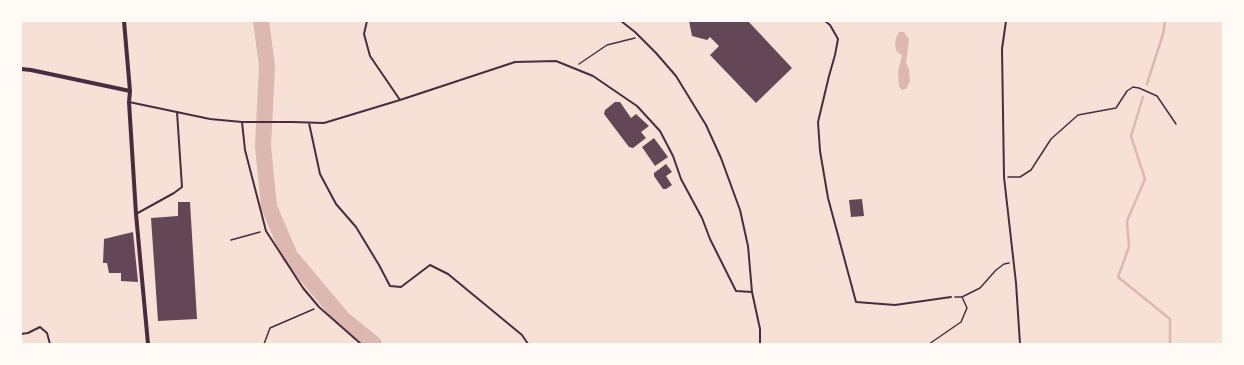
<!DOCTYPE html>
<style>
body{margin:0}
#map{position:relative;width:1244px;height:365px;overflow:hidden;background:#f7e1d7;font-family:"PT Sans Narrow",sans-serif}
canvas{display:block}
.frame{position:absolute;inset:0;border:22px solid #fffaf5;pointer-events:none}
</style>
<div id="map">
<canvas width="1244" height="365"></canvas>
<div class="frame"></div>
</div>
<script>
const ctx = document.querySelector('canvas').getContext('2d');
ctx.lineJoin = 'round';
function fill(path, color) {
  ctx.fillStyle = color;
  ctx.fill(path, 'evenodd');
}
function toPath(rows) {
  const path = new Path2D();
  for (const r of rows) {
    path.moveTo(r[0], r[1]);
    for (let i = 2; i < r.length; i += 2) path.lineTo(r[i], r[i + 1]);
  }
  return path;
}
function stroke(path, color, width, dash) {
  ctx.strokeStyle = color;
  ctx.lineWidth = width;
  ctx.lineCap = dash ? 'butt' : 'round';
  ctx.setLineDash(dash || []);
  ctx.stroke(path);
}
const water = toPath([
 [899,32,904,32,909,39,906,63,909,69,910,81,906,89,902,90,899,86,898,72,902,55,897,52,895,45,896,38]
]);
const stream = toPath([
 [1147,84,1163,34,1165,21],
 [1143,97,1131,136,1145,179,1127,221,1129,247,1118,277,1170,319,1170,344]
]);
const river = toPath([
 [261,21,267,66,263,146,269,207,290,256,343,319,374,344]
]);
const building = toPath([
 [689,21,748,21,792,68,756,103,710,55,719,46,710,37,707,40,692,36],
 [615,102,620,102,631,118,636,114,649,126,641,132,646,138,633,148,629,147,604,114,605,110],
 [654,138,668,157,655,166,642,147],
 [666,164,672,172,666,176,672,185,666,189,663,189,654,176,654,173],
 [862,199,864,216,851,217,849,200],
 [178,202,190,202,197,319,158,321,151,218,178,216],
 [133,232,138,282,121,281,121,273,109,273,107,263,103,263,104,239]
]);
const path = toPath([
 [579,64,607,45,635,38],
 [1008,177,1020,177,1031,170,1051,139,1078,115,1116,108,1127,91,1133,87,1139,88,1157,96,1176,124],
 [231,240,260,232],
 [955,297,962,297,980,288,996,270,1004,264,1009,263],
 [264,344,270,328,314,309],
 [929,344,961,322,967,308,962,297]
]);
const service = toPath([
 [367,21,364,34,370,56,400,100],
 [621,21,635,32,656,53,676,76,706,125,721,158,740,210,748,246,752,292,760,329,760,344],
 [825,21,830,25,838,39,835,55,829,76,818,122,820,151,828,198,856,302,895,305,951,297],
 [1006,21,1002,49,1004,177,1016,283,1020,344],
 [129,102,210,119,242,122,292,122,324,123,400,100,515,62,556,61,593,76,637,106,660,131,673,156,681,179,702,218,710,239,736,291,752,292],
 [242,122,245,150,266,231,303,288,319,307,361,344],
 [309,123,320,174,336,204,356,227,379,265,390,286,401,287,430,265,448,274,522,335,528,344],
 [136,214,174,193,182,187,177,112],
 [21,334,28,333,40,327,47,333,50,344]
]);
const minor = toPath([
 [124,21,130,91,129,102,136,214,148,344],
 [21,69,31,70,130,91]
]);
fill(water, '#dcb8b0');
stroke(stream, '#dcb8b0', 2.5);
stroke(river, '#dcb8b0', 16);
fill(building, '#644757');
stroke(path, '#4a2c40', 1.5);
stroke(service, '#4a2c40', 2);
stroke(minor, '#4a2c40', 4);
</script>
